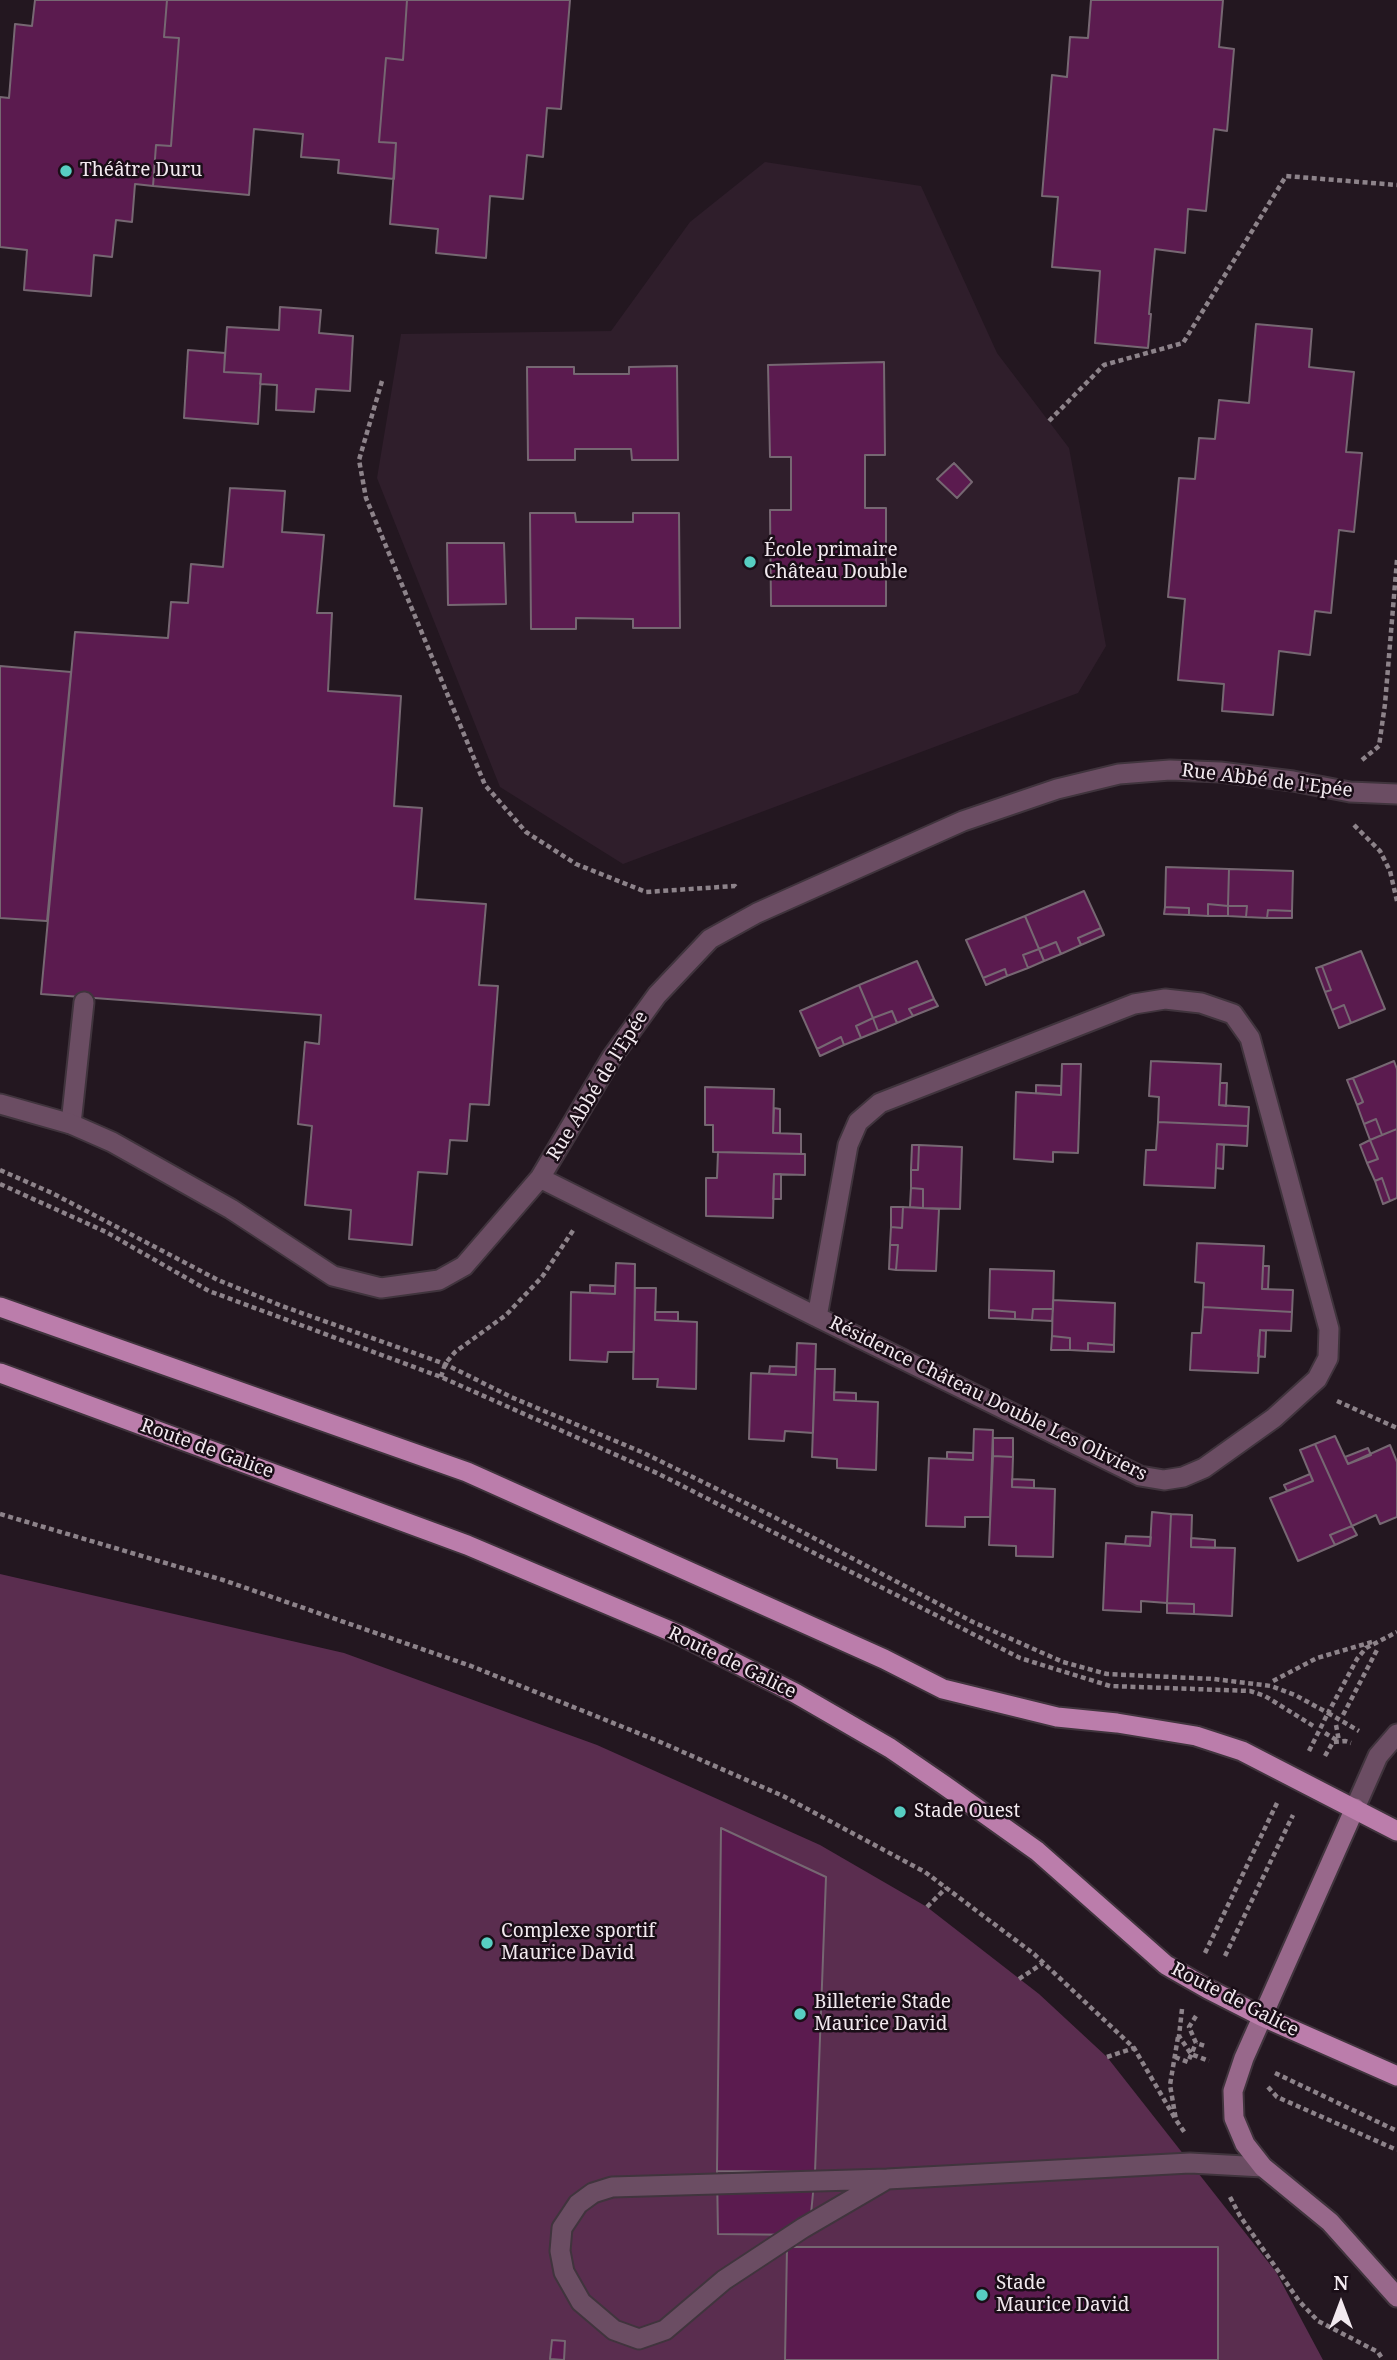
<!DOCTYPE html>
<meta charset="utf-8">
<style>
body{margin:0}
#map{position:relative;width:1397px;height:2360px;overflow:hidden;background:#231720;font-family:"Noto Serif",serif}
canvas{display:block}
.north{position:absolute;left:1306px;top:2269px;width:70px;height:70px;-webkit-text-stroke:5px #1a0e17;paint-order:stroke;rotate:0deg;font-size:19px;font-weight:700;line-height:28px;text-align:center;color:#f2e9ef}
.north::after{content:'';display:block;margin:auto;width:24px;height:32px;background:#f2e9ef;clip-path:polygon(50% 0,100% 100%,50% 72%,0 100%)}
</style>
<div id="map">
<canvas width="1397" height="2360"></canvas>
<div class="north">N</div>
</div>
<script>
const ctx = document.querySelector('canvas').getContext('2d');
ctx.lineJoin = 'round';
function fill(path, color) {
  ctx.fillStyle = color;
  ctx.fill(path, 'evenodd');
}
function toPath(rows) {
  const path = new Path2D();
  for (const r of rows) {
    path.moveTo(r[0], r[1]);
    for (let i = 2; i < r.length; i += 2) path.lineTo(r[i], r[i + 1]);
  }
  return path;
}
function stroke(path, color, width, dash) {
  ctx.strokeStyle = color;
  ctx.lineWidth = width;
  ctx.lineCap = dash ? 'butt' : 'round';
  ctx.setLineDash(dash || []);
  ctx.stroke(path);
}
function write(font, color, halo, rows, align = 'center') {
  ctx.font = font + ' "Noto Serif",serif';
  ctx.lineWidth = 5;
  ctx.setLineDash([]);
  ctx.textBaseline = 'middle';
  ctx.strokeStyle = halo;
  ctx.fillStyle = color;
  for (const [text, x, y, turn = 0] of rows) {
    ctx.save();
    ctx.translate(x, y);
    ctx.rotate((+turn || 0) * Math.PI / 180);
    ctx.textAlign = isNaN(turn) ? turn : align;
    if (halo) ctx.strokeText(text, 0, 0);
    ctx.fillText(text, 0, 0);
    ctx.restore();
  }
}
const built = toPath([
 [765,162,921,186,997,353,1069,448,1106,646,1078,693,623,864,500,787,377,478,401,334,611,331,690,222]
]);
const green = toPath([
 [0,1574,344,1653,597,1745,820,1845,927,1907,1039,1994,1107,2057,1276,2272,1323,2360,0,2360]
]);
const building = toPath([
 [35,0,167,0,164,37,179,38,171,146,156,145,153,186,135,184,132,222,116,220,112,257,94,255,91,296,24,290,27,250,0,247,0,97,9,98,15,24,32,26,35,0],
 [167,0,407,0,403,60,386,58,379,142,396,143,394,179,338,173,339,160,301,157,303,134,254,129,249,195,153,186,156,145,171,146,179,38,164,37,167,0],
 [407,0,570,0,561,109,547,108,543,157,527,155,523,199,490,196,486,258,436,253,438,229,390,224,396,143,379,142,386,58,403,60,407,0],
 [1091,0,1223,0,1219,47,1234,49,1227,131,1214,129,1206,211,1188,209,1185,253,1155,249,1149,314,1151,314,1148,348,1095,343,1100,271,1052,267,1058,197,1042,196,1052,75,1067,77,1070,37,1088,38,1091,0],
 [280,307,321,310,319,333,353,336,350,391,316,389,314,412,276,410,277,385,260,384,261,374,224,372,227,327,279,330,280,307],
 [1256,324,1312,329,1309,367,1354,372,1346,452,1362,453,1354,532,1339,530,1331,613,1315,611,1310,655,1279,651,1273,715,1222,711,1224,684,1178,680,1185,599,1168,597,1179,478,1195,479,1199,438,1215,439,1219,400,1249,403,1256,324],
 [188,350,225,353,224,372,261,374,258,424,184,418,188,350],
 [884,362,885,455,865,455,865,508,886,508,886,606,771,606,770,510,791,510,791,457,770,457,768,365,884,362],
 [677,366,678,460,632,460,631,449,575,449,575,460,528,460,527,367,574,367,574,374,629,374,629,367,677,366],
 [954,463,972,482,957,498,937,479,954,463],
 [230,488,285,491,282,532,324,535,317,613,332,613,328,691,401,696,394,806,422,808,415,899,486,904,479,985,498,986,489,1105,470,1104,467,1141,450,1140,447,1174,418,1172,412,1245,349,1239,351,1210,305,1205,312,1126,298,1124,305,1042,319,1044,321,1015,41,994,75,632,168,638,171,602,188,603,191,564,223,567,230,488],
 [530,513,575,513,576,522,633,522,633,513,679,513,680,628,633,628,633,619,576,618,576,629,531,629,530,513],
 [447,543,504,543,506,604,448,605,447,543],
 [0,666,71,672,47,921,0,918,0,666],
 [1166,867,1229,869,1228,906,1208,904,1208,916,1189,915,1189,908,1165,907,1166,867],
 [1229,869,1293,871,1292,911,1268,910,1267,918,1246,917,1247,906,1228,906,1229,869],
 [1084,891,1101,928,1078,938,1081,945,1061,954,1056,942,1039,949,1025,916,1084,891],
 [1208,904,1228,906,1228,916,1208,916,1208,904],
 [1228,906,1247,906,1246,917,1228,916,1228,906],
 [1165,907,1189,908,1189,915,1164,914,1165,907],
 [1268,910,1292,911,1292,918,1267,918,1268,910],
 [1025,916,1039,949,1023,955,1028,968,1007,976,1005,969,983,978,966,940,1025,916],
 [1101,928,1104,935,1081,945,1078,938,1101,928],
 [1056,942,1061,954,1044,961,1039,949,1056,942],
 [1039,949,1044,961,1028,968,1023,955,1039,949],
 [1361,951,1385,1009,1351,1023,1344,1005,1332,1010,1325,992,1331,990,1322,966,1361,951],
 [917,961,934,999,909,1009,913,1016,897,1023,892,1011,873,1018,859,985,917,961],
 [1322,966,1331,990,1325,992,1316,968,1322,966],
 [1005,969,1007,976,986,985,983,978,1005,969],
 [859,985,873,1018,856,1026,861,1038,844,1045,841,1037,817,1049,800,1011,859,985],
 [934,999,938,1006,913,1016,909,1009,934,999],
 [1344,1005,1351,1023,1339,1028,1332,1010,1344,1005],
 [892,1011,897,1023,878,1031,873,1018,892,1011],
 [873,1018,878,1031,861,1038,856,1026,873,1018],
 [841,1037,844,1045,820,1056,817,1049,841,1037],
 [1151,1061,1221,1064,1219,1105,1249,1107,1248,1126,1158,1122,1159,1097,1149,1096,1151,1061],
 [1394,1061,1397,1069,1397,1129,1382,1135,1376,1119,1364,1124,1357,1105,1363,1102,1353,1078,1394,1061],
 [1062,1064,1081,1064,1078,1153,1053,1152,1053,1162,1014,1159,1016,1092,1061,1095,1062,1064],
 [1353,1078,1363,1102,1357,1105,1347,1080,1353,1078],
 [1220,1083,1227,1083,1226,1106,1219,1105,1220,1083],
 [1036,1085,1061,1086,1061,1095,1036,1093,1036,1085],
 [705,1087,774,1089,773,1133,801,1134,801,1154,713,1152,713,1125,705,1125,705,1087],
 [774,1108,780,1109,780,1133,773,1133,774,1108],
 [1376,1119,1382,1135,1370,1140,1364,1124,1376,1119],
 [1158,1122,1248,1126,1247,1146,1217,1144,1215,1188,1144,1185,1146,1150,1156,1150,1158,1122],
 [1397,1129,1397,1198,1390,1201,1382,1178,1375,1181,1367,1163,1378,1159,1370,1140,1397,1129],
 [1370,1140,1378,1159,1367,1163,1360,1145,1370,1140],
 [1217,1144,1224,1145,1223,1169,1216,1168,1217,1144],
 [912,1145,919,1145,918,1170,911,1170,912,1145],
 [919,1145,962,1147,960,1209,923,1208,923,1189,911,1188,911,1170,918,1170,919,1145],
 [718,1152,805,1154,805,1175,774,1174,773,1218,706,1216,706,1178,717,1178,718,1152],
 [774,1174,781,1174,781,1199,773,1199,774,1174],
 [1382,1178,1390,1201,1383,1204,1375,1181,1382,1178],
 [911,1188,923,1189,923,1208,910,1207,911,1188],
 [891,1207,903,1207,902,1228,891,1227,891,1207],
 [903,1207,939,1209,936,1271,896,1270,898,1245,890,1245,891,1227,902,1228,903,1207],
 [1197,1243,1264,1246,1262,1289,1293,1290,1292,1312,1203,1307,1204,1283,1195,1282,1197,1243],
 [890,1245,898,1245,896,1270,889,1269,890,1245],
 [616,1263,635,1264,634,1352,608,1352,607,1362,570,1360,571,1292,615,1294,616,1263],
 [1263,1266,1269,1266,1268,1289,1262,1289,1263,1266],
 [990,1269,1054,1271,1053,1309,1033,1309,1032,1320,1015,1319,1015,1312,989,1310,990,1269],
 [590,1285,615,1286,615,1294,590,1293,590,1285],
 [635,1288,656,1288,655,1320,697,1322,696,1389,657,1387,658,1379,633,1379,635,1288],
 [1053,1300,1115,1303,1114,1345,1088,1343,1088,1351,1070,1350,1070,1338,1052,1336,1053,1300],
 [1203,1307,1292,1312,1291,1331,1260,1330,1258,1373,1190,1370,1192,1333,1201,1333,1203,1307],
 [1033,1309,1053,1309,1052,1321,1032,1320,1033,1309],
 [989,1310,1015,1312,1015,1319,989,1318,989,1310],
 [655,1312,678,1312,678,1321,655,1320,655,1312],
 [1260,1330,1266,1331,1265,1357,1258,1356,1260,1330],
 [1052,1336,1070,1338,1070,1350,1051,1350,1052,1336],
 [797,1343,816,1344,813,1433,785,1431,784,1441,749,1439,751,1373,796,1375,797,1343],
 [1088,1343,1114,1345,1114,1352,1088,1351,1088,1343],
 [770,1366,796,1367,796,1375,769,1374,770,1366],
 [815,1369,835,1369,834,1400,878,1402,876,1470,837,1468,837,1459,812,1457,815,1369],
 [834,1392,856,1393,856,1401,834,1400,834,1392],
 [974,1429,993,1430,990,1517,965,1517,965,1527,926,1526,929,1458,973,1460,974,1429],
 [1335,1436,1348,1464,1390,1445,1397,1462,1397,1517,1380,1524,1376,1515,1352,1526,1315,1444,1335,1436],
 [993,1438,1013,1438,1013,1457,993,1456,993,1438],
 [1315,1444,1352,1526,1330,1535,1335,1545,1298,1561,1270,1498,1313,1481,1300,1450,1315,1444],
 [1368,1448,1371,1455,1348,1464,1345,1457,1368,1448],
 [947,1452,973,1453,973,1460,947,1459,947,1452],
 [993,1456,1013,1457,1012,1487,1055,1489,1053,1557,1016,1556,1016,1546,989,1545,993,1456],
 [1310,1474,1313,1481,1287,1491,1284,1485,1310,1474],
 [1012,1479,1034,1480,1034,1488,1012,1487,1012,1479],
 [1152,1512,1171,1514,1167,1603,1141,1601,1141,1612,1103,1610,1106,1543,1150,1546,1152,1512],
 [1171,1514,1192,1515,1191,1547,1235,1548,1232,1616,1194,1614,1194,1604,1167,1603,1171,1514],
 [1352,1526,1357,1535,1335,1545,1330,1535,1352,1526],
 [1126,1536,1151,1537,1150,1546,1125,1544,1126,1536],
 [1191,1538,1215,1540,1215,1548,1191,1547,1191,1538],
 [1167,1603,1194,1604,1194,1614,1167,1613,1167,1603],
 [721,1828,826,1877,815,2172,717,2171,721,1828],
 [717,2171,815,2172,809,2235,718,2234,717,2171],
 [787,2247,1218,2247,1218,2360,785,2360,787,2247],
 [552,2340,565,2341,564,2360,550,2359,552,2340]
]);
const path = toPath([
 [382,381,359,460,366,498,485,785,526,832,576,864,646,892,735,886,737,888],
 [1049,421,1104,365,1183,343,1286,176,1397,185],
 [1362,760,1379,746,1385,704,1397,560],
 [1354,825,1380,851,1390,871,1397,901],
 [0,1170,52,1193,218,1280,282,1306,445,1364,511,1397,644,1453,774,1517,973,1622,1063,1662,1107,1674,1214,1679,1271,1686,1295,1695,1328,1713,1357,1659,1366,1648,1397,1632],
 [0,1184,106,1232,209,1291,441,1377,659,1474,1020,1658,1110,1686,1250,1691,1265,1696,1315,1727],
 [441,1377,445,1364,455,1352,506,1315,542,1277,574,1229],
 [1337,1401,1397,1428],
 [0,1514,223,1580,471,1666,658,1741,783,1796,925,1872,1034,1954,1134,2048,1176,2120],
 [1273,1681,1317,1658,1372,1642],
 [1343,1715,1378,1648],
 [1336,1725,1339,1741],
 [1325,1733,1338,1741],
 [1309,1751,1328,1713,1359,1731],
 [1325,1756,1333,1742,1345,1741,1351,1743],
 [927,1907,946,1888],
 [1205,1953,1277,1803],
 [1225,1956,1293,1815],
 [1019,1979,1043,1963],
 [1182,2009,1179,2036,1191,2054,1209,2061],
 [1196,2016,1189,2027,1196,2043,1205,2046],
 [1178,2037,1170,2085,1176,2120,1185,2133],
 [1107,2057,1134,2048],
 [1175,2057,1188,2062,1196,2043],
 [1275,2073,1397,2131],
 [1268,2087,1277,2097,1397,2150],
 [1230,2197,1240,2216,1299,2301,1318,2321,1378,2352,1383,2360]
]);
const service = toPath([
 [71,1124,84,1002],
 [887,2179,803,2228,724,2280,665,2330,639,2339,614,2330,581,2302,564,2272,560,2251,562,2228,578,2204,593,2193,612,2187,887,2179,1190,2163,1263,2167]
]);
const minor = toPath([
 [0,1104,71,1124,112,1142,231,1209,333,1276,381,1288,439,1280,464,1266,540,1178,612,1057,657,995,710,939,757,913,963,821,1057,789,1119,774,1170,770,1220,772,1293,781,1350,792,1397,794],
 [540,1178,817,1317,1140,1476,1164,1480,1183,1477,1204,1468,1274,1418,1317,1379,1328,1358,1329,1329,1250,1038,1233,1014,1201,1003,1165,999,1134,1004,880,1103,858,1122,848,1145,817,1317]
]);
const tertiary = toPath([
 [1355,1808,1378,1756,1397,1734]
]);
const secondary = toPath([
 [1355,1808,1244,2058,1233,2091,1234,2118,1245,2144,1263,2167,1330,2222,1397,2297]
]);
const primary = toPath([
 [0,1307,467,1472,884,1659,943,1689,1057,1717,1117,1723,1196,1736,1242,1751,1397,1831],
 [0,1373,467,1545,682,1636,795,1693,890,1748,944,1785,1037,1851,1166,1965,1208,1989,1261,2016,1397,2076]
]);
const markers = [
 [66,171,7,"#57cec2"],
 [750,562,7,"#57cec2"],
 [900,1812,7,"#57cec2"],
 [487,1943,7,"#57cec2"],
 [800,2014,7,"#57cec2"],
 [982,2295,7,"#57cec2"]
];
const poiNames = [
 ["Théâtre Duru",80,171],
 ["École primaire",764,551],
 ["Château Double",764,573],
 ["Stade Ouest",914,1812],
 ["Complexe sportif",501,1932],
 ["Maurice David",501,1954],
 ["Billeterie Stade",814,2003],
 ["Maurice David",814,2025],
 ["Stade",996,2284],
 ["Maurice David",996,2306]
];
const streetNames = [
 ["Rue Abbé de l'Epée",1267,781,7],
 ["Rue Abbé de l'Epée",598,1086,-58],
 ["Résidence Château Double Les Oliviers",988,1399,26],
 ["Route de Galice",207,1449,20],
 ["Route de Galice",732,1663,26],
 ["Route de Galice",1235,2000,27]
];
fill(built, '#2f1e2b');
fill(green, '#5a2d4f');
fill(building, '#5b1b4f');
stroke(building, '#766772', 2);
stroke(service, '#40343d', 23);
stroke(minor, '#40343d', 23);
stroke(tertiary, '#40343d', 23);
stroke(secondary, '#40343d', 23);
stroke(primary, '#40343d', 23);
stroke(path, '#8d838a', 4.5, [5, 3.5]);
stroke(service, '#6b4d63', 19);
stroke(minor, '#6b4d63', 19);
stroke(tertiary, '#6b4d63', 19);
stroke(secondary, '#98688b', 19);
stroke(primary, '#bb7dab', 19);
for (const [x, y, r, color] of markers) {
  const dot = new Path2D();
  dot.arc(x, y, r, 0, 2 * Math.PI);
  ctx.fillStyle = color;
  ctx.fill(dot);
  stroke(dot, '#1a0e17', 2.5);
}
write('19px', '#f2e9ef', '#1a0e17', poiNames, 'left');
write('19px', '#f2e9ef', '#1a0e17', streetNames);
</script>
